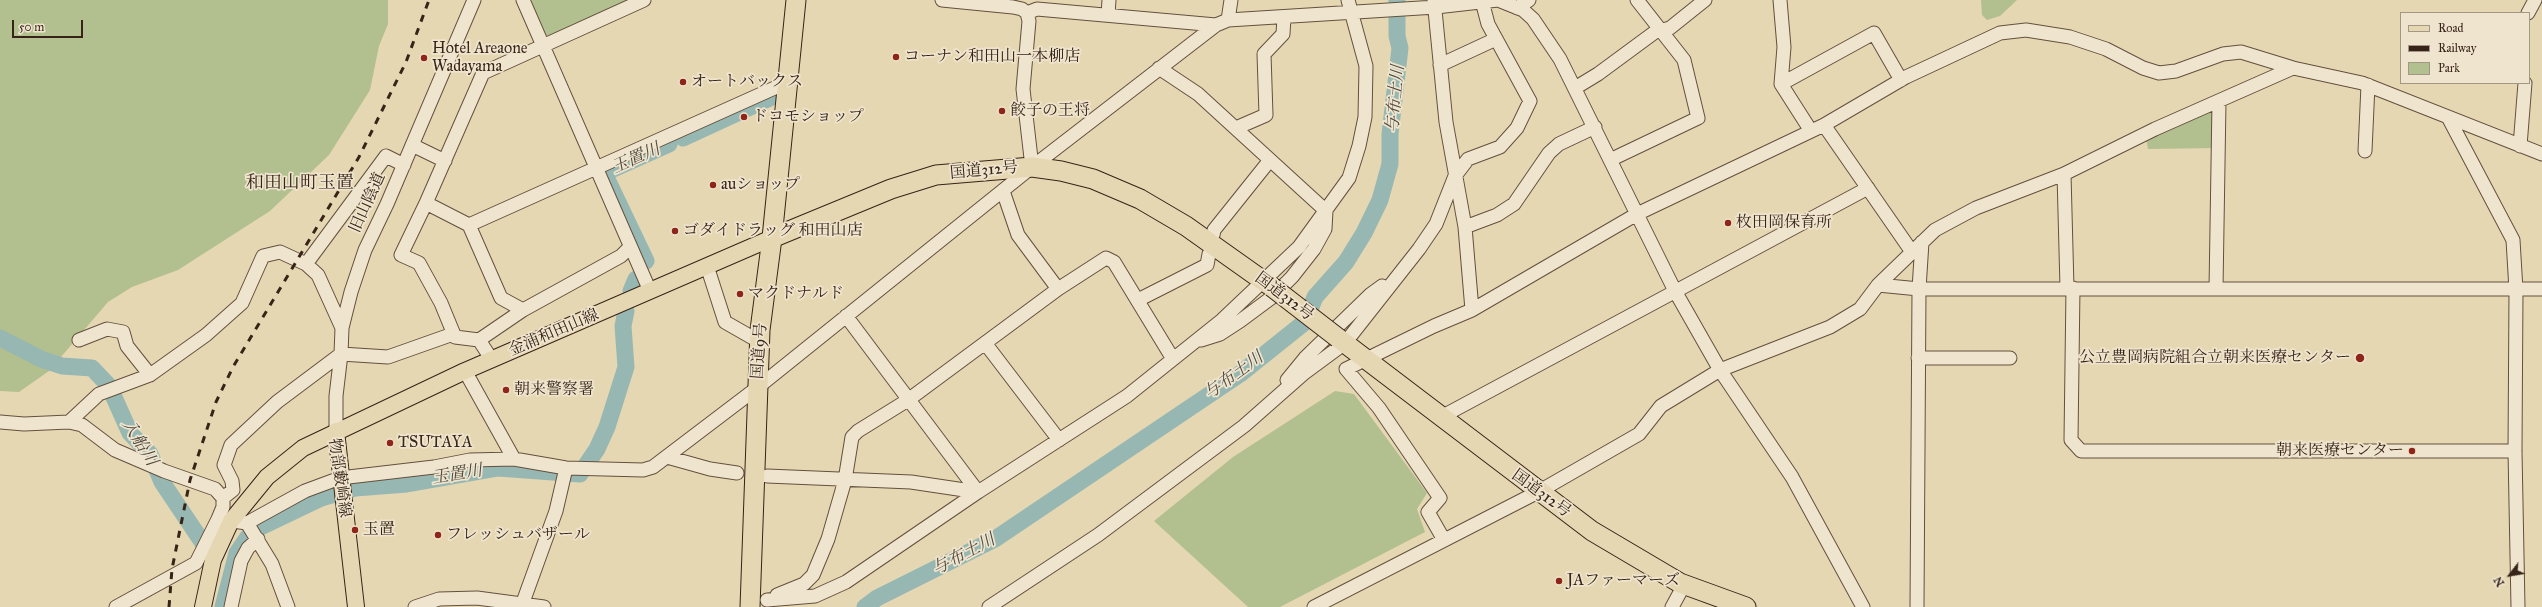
<!DOCTYPE html>
<meta charset="utf-8">
<style>
body{margin:0}
#map{position:relative;width:2542px;height:607px;overflow:hidden;background:#e6d7b3;font-family:"IM FELL Great Primer",serif}
canvas{display:block}
.legend{position:absolute;left:2400px;top:12px;width:130px;height:72px;box-sizing:border-box;background:#efe5ce;border:1px solid #a59785;margin:0;padding:5px 7px;list-style:none;font-size:12px;color:#372317}
.legend li{display:flex;align-items:center;gap:8px;height:20px}
.legend b{width:20px;border:1px solid #a59785}
.north{position:absolute;left:2490px;top:555px;width:40px;height:40px;-webkit-text-stroke:3px #efe5ce;paint-order:stroke;rotate:239deg;font-size:11px;font-weight:700;line-height:16px;text-align:center;color:#372317}
.north::after{content:'';display:block;margin:auto;width:14px;height:18px;background:#372317;clip-path:polygon(50% 0,100% 100%,50% 72%,0 100%)}
.scale{position:absolute;left:12px;top:20px;width:71px;height:18px;box-sizing:border-box;border:2px solid #372317;border-top:0;padding-left:5px;font-size:12px;line-height:14px;white-space:nowrap;color:#372317;-webkit-text-stroke:3px #efe5ce;paint-order:stroke}
</style>
<div id="map">
<canvas width="2542" height="607"></canvas>
<ul class="legend">
<li><b style="height:5px;background:#e6d7b3"></b>Road</li>
<li><b style="height:5px;background:#372317"></b>Railway</li>
<li><b style="height:11px;background:#b2bf8e"></b>Park</li>
</ul>
<div class="north">N</div>
<div class="scale">50 m</div>
</div>
<script>
const ctx = document.querySelector('canvas').getContext('2d');
ctx.lineJoin = 'round';
function fill(path, color) {
  ctx.fillStyle = color;
  ctx.fill(path, 'evenodd');
}
function toPath(rows) {
  const path = new Path2D();
  for (const r of rows) {
    path.moveTo(r[0], r[1]);
    for (let i = 2; i < r.length; i += 2) path.lineTo(r[i], r[i + 1]);
  }
  return path;
}
function stroke(path, color, width, dash) {
  ctx.strokeStyle = color;
  ctx.lineWidth = width;
  ctx.lineCap = dash ? 'butt' : 'round';
  ctx.setLineDash(dash || []);
  ctx.stroke(path);
}
function write(font, color, halo, rows, align = 'center') {
  ctx.font = font + ' "IM FELL Great Primer","Noto Serif JP",serif';
  ctx.lineWidth = 3.5;
  ctx.setLineDash([]);
  ctx.textBaseline = 'middle';
  ctx.strokeStyle = halo;
  ctx.fillStyle = color;
  for (const [text, x, y, turn = 0] of rows) {
    ctx.save();
    ctx.translate(x, y);
    ctx.rotate((+turn || 0) * Math.PI / 180);
    ctx.textAlign = isNaN(turn) ? turn : align;
    if (halo) ctx.strokeText(text, 0, 0);
    ctx.fillText(text, 0, 0);
    ctx.restore();
  }
}
const green = toPath([
 [0,0,388,0,388,24,379,46,370,90,329,155,270,211,178,270,132,287,108,302,49,371,19,392,0,391],
 [527,0,628,0,550,36,543,34],
 [1981,0,2017,0,2000,16,1987,20,1982,15],
 [2219,102,2218,148,2148,149,2146,138],
 [1335,391,1354,394,1427,493,1417,509,1425,532,1280,607,1248,607,1154,521,1233,457]
]);
const river = toPath([
 [683,138,774,96],
 [646,261,604,173,669,144],
 [631,291,636,279],
 [0,338,41,359,62,366,92,368,109,386,130,433,150,454,162,482,213,558],
 [223,607,237,553,252,531,321,498,355,488,407,484,498,468,580,474,597,449,607,427,626,367,623,326,626,311],
 [865,607,877,598,995,539,1240,374,1305,322,1315,297,1346,262,1364,233,1380,200,1390,164,1390,134,1400,48,1397,36,1397,0]
]);
const minor = toPath([
 [523,0,650,291],
 [942,0,1013,7,1022,9,1027,13,1029,21,1023,89,1032,167],
 [1434,0,1446,122,1465,227,1472,310],
 [1780,0,1784,47,1781,84,1811,131],
 [1517,8,1529,0],
 [1027,13,1037,9,1216,25],
 [2528,13,2535,0],
 [1108,15,1109,0],
 [1228,20,1231,0],
 [1440,65,1496,39],
 [1159,68,1198,94,1326,211,1325,229,1314,249,1292,277,1271,298,1240,321,1220,334,1201,340],
 [1781,84,1874,33,1901,80],
 [1575,88,1598,74,1655,32,1670,28,1705,0],
 [2448,117,2513,240,2516,290,2515,451,2518,607],
 [1824,125,1912,252],
 [1236,128,1266,115,1264,54,1283,34,1284,17],
 [412,145,445,161],
 [2520,146,2525,83],
 [2365,151,2368,85],
 [1610,160,1698,118,1684,60,1637,0],
 [2064,174,2067,288],
 [1003,191,1018,235,1058,289],
 [426,203,401,255,419,263,441,303,455,337,479,340,492,360],
 [469,225,788,82],
 [1465,227,1497,215,1514,204,1549,153,1559,144,1595,127],
 [1213,235,1214,230,1270,160],
 [630,247,621,256,523,310,501,298,469,225,426,203,483,73,644,0],
 [306,264,386,156,404,165],
 [707,266,725,322,760,342],
 [1878,285,1919,289,2542,289],
 [2073,288,2071,440,2081,451,2515,451],
 [2216,289,2219,102],
 [1138,300,1207,265,1209,254],
 [846,316,978,492],
 [79,340,107,329,123,332,127,346,150,375],
 [479,340,523,310],
 [985,343,1059,440],
 [1918,358,2010,358],
 [465,371,514,459],
 [1287,380,1305,358,1371,294,1382,286],
 [1443,416,1868,188],
 [0,422,24,424,69,422,82,425,115,450,164,471,215,489,223,498,223,507,218,519],
 [69,422,99,394,150,375,206,335,242,303,263,256,280,252,306,264,318,275,342,328],
 [336,431,336,396,341,354,342,328,351,292,365,250,387,204,474,0],
 [667,457,710,469,737,473],
 [767,476,911,482,978,492],
 [223,498,233,490,232,481,224,465,231,445,277,402,341,354,388,357,453,334],
 [247,523,272,564,288,607],
 [1444,540,1428,512,1440,498,1379,408,1346,369,1434,326,1472,310,1637,214,1824,125,1906,77,2000,33,2026,30,2070,37,2106,49,2143,68,2159,73,2176,71,2223,54,2241,52,2293,68,2362,83,2542,154],
 [777,595,804,584,813,575,828,539,845,480,852,437,858,431,908,400,1058,289,1106,258,1114,262,1173,359],
 [767,600,815,596,846,582,978,492,1127,396,1222,320,1299,247,1349,178,1359,146,1365,117,1366,66,1348,0],
 [522,605,556,511,566,468],
 [116,607,196,563,218,519,247,523,305,491,340,478,434,467,470,460,514,459,566,468,643,470,653,467,757,388,1032,167,1216,25,1228,20,1436,7,1498,0,1523,10,1533,19,1560,59,1675,291,1720,370,1792,477,1863,607],
 [231,607,241,561,248,548,258,539],
 [415,607,439,599,477,598,544,607],
 [989,607,1098,535,1244,426,1303,374,1345,343,1419,249,1436,224,1455,176,1468,159,1500,147,1517,128,1530,101,1488,24,1482,1],
 [1314,607,1538,492,1639,434,1661,406,1720,370,1830,327,1860,309,1878,285,1935,230,1976,208,2064,174,2155,129,2293,68],
 [1672,607,1684,585],
 [1917,607,1919,289,1922,242]
]);
const major = toPath([
 [336,431,356,607],
 [203,607,213,560,231,521,267,477,303,448,465,371,772,238]
]);
const highway = toPath([
 [772,238,891,189,936,175,1032,167,1061,171,1093,179,1140,199,1186,226,1272,287],
 [1338,338,1592,531,1680,583,1746,607],
 [750,607,760,330,772,238,796,0]
]);
const rail = toPath([
 [169,607,172,569,190,480,216,402,233,367,359,157,406,62,429,0]
]);
const highwayBridge = toPath([
 [1272,287,1338,338]
]);
const markers = [
 [896,57,4,"#8f2418"],
 [424,58,4,"#8f2418"],
 [683,82,4,"#8f2418"],
 [1002,111,4,"#8f2418"],
 [744,117,4,"#8f2418"],
 [713,185,4,"#8f2418"],
 [1728,223,4,"#8f2418"],
 [675,231,4,"#8f2418"],
 [740,294,4,"#8f2418"],
 [2360,358,5,"#8f2418"],
 [506,390,4,"#8f2418"],
 [390,443,4,"#8f2418"],
 [2412,451,4,"#8f2418"],
 [355,530,4,"#8f2418"],
 [438,535,4,"#8f2418"],
 [1559,581,4,"#8f2418"]
];
const poiNames = [
 ["Hotel Areaone",432,49],
 ["Wadayama",432,67],
 ["コーナン和田山一本柳店",904,57],
 ["オートバックス",691,82],
 ["餃子の王将",1010,111],
 ["ドコモショップ",752,117],
 ["auショップ",721,185],
 ["枚田岡保育所",1736,223],
 ["ゴダイドラッグ 和田山店",683,231],
 ["マクドナルド",748,294],
 ["公立豊岡病院組合立朝来医療センター",2351,358,"right"],
 ["朝来警察署",514,390],
 ["TSUTAYA",398,443],
 ["朝来医療センター",2404,451,"right"],
 ["玉置",363,530],
 ["フレッシュバザール",446,535],
 ["JAファーマーズ",1567,581]
];
const streetNames = [
 ["国道312号",984,171,-5],
 ["旧山陰道",368,203,-66],
 ["国道312号",1284,297,37],
 ["金浦和田山線",554,333,-23],
 ["国道9号",760,351,-86],
 ["物部藪崎線",339,478,82],
 ["国道312号",1541,494,36]
];
const waterNames = [
 ["与布土川",1396,99,-85],
 ["玉置川",636,159,-24],
 ["与布土川",1234,376,-36],
 ["入船川",139,443,58],
 ["玉置川",457,475,-9],
 ["与布土川",964,555,-28]
];
const quarterNames = [
 ["和田山町玉置",300,184]
];
fill(green, '#b2bf8e');
stroke(river, '#97b8b2', 17);
stroke(minor, '#63503e', 15);
stroke(major, '#372317', 18);
stroke(highway, '#372317', 21);
stroke(minor, '#efe5ce', 13);
stroke(major, '#e6d7b3', 16);
stroke(highway, '#e6d7b3', 19);
stroke(rail, '#372317', 3, [7, 7]);
stroke(highwayBridge, '#372317', 21, []);
stroke(highwayBridge, '#e6d7b3', 19);
for (const [x, y, r, color] of markers) {
  const dot = new Path2D();
  dot.arc(x, y, r, 0, 2 * Math.PI);
  ctx.fillStyle = color;
  ctx.fill(dot);
  stroke(dot, '#efe5ce', 1.5);
}
write('16px', '#372317', '#efe5ce', poiNames, 'left');
write('16px', '#372317', '#efe5ce', streetNames);
write('italic 17px', '#4f483e', '#efe5ce', waterNames);
write('18px', '#372317', '#efe5ce', quarterNames);
</script>
